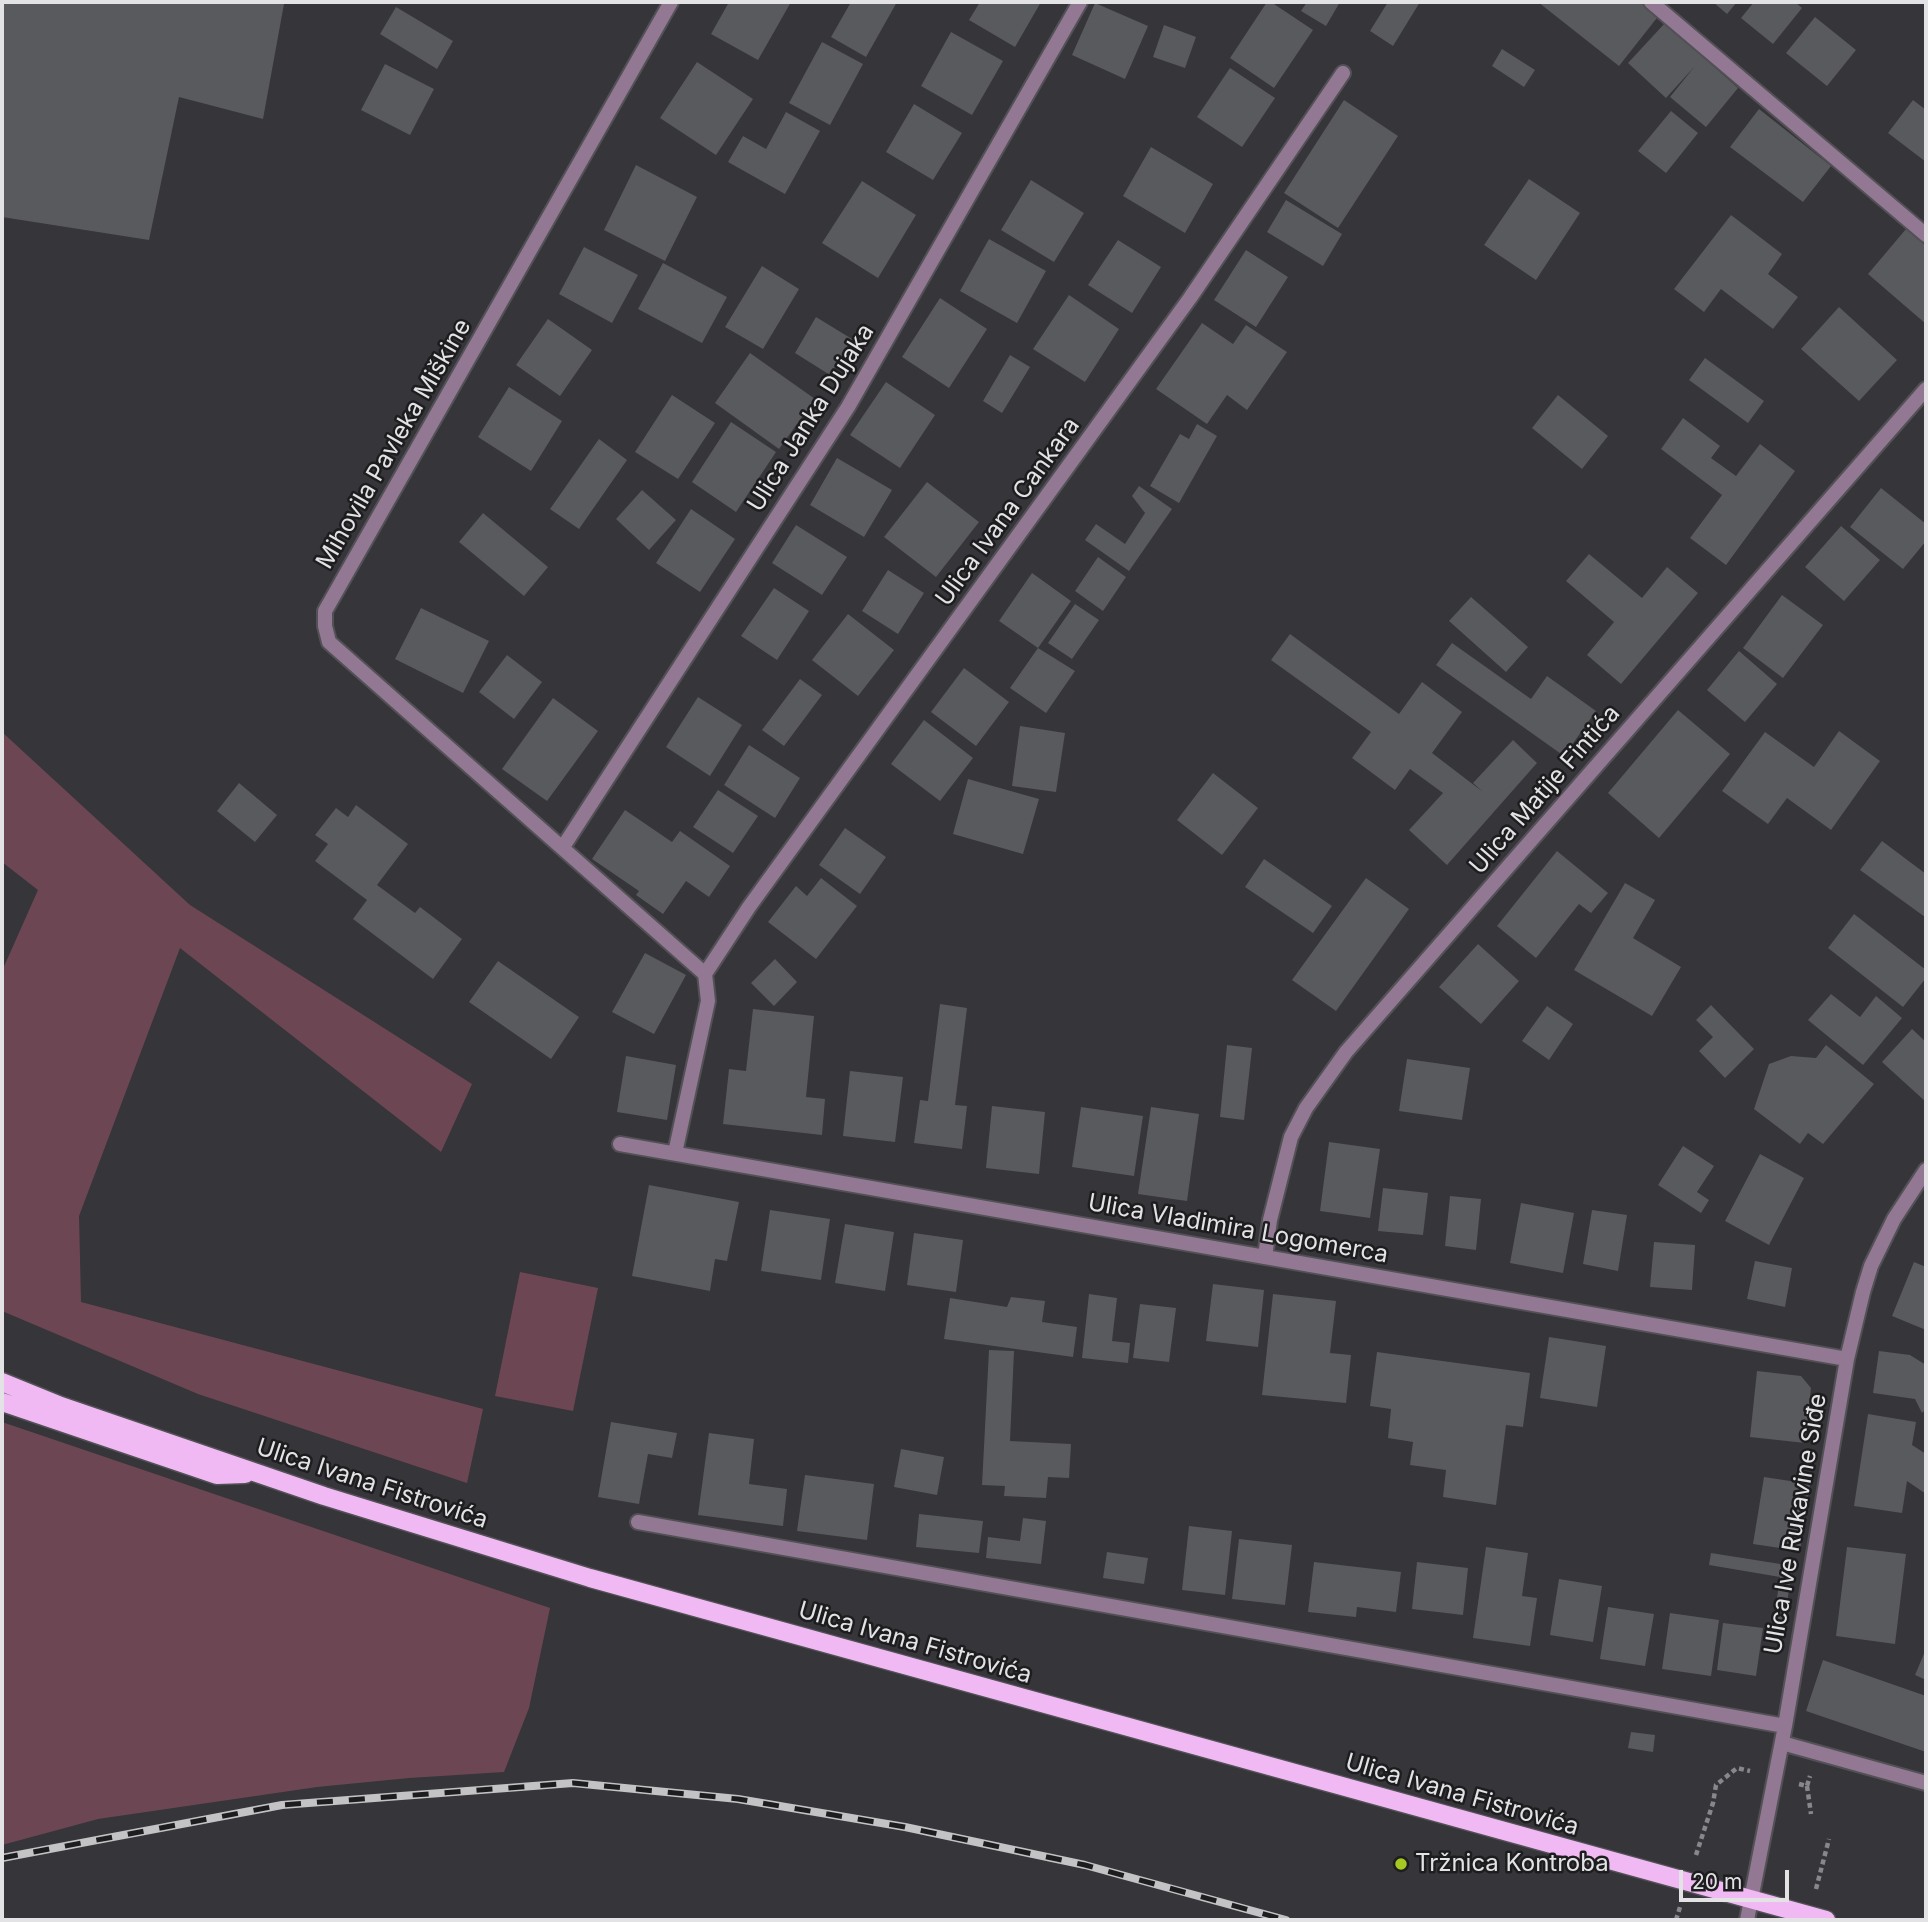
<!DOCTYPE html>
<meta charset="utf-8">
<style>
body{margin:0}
#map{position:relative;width:1928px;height:1922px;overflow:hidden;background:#363539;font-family:Inter,sans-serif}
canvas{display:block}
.frame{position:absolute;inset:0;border:4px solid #e3e3e5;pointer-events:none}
.scale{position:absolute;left:1679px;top:1870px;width:110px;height:32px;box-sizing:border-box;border:4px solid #e3e3e5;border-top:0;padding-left:9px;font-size:21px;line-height:24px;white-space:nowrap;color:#e3e3e5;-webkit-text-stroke:5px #1d1d1f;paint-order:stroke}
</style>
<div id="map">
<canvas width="1928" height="1922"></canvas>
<div class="frame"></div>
<div class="scale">20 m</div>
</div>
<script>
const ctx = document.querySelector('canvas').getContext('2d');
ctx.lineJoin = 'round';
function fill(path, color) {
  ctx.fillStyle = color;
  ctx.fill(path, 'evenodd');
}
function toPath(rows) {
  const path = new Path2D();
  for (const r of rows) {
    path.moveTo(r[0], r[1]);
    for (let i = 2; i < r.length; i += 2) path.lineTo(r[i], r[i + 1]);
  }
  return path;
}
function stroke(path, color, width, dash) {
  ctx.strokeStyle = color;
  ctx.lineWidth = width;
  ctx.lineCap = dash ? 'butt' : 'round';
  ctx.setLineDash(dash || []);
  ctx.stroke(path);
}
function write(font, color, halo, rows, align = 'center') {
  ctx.font = font + ' Inter,sans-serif';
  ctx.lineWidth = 5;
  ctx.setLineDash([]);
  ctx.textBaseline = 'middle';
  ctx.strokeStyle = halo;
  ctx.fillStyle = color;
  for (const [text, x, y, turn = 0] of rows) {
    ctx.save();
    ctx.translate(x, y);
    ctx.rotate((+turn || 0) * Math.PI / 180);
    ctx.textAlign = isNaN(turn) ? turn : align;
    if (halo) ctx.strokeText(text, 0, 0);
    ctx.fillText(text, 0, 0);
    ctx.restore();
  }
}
const green = toPath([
 [2,732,190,905,472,1084,441,1152,180,948,79,1216,81,1302,483,1409,467,1483,198,1394,2,1311,2,971,38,890,2,862],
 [520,1272,598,1288,573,1411,495,1396],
 [2,1422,550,1608,529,1708,504,1772,409,1778,317,1787,98,1819,2,1845]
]);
const building = toPath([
 [2,2,263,2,284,4,263,119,179,97,149,240,2,217],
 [729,2,791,2,758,60,711,34],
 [851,2,897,2,866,57,831,37],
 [980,2,1041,2,1015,47,969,20],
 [1267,2,1271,2,1313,30,1274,88,1230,58],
 [1307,2,1340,2,1326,26,1301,11],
 [1388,2,1420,2,1393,46,1370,31],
 [1538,2,1644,2,1660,14,1619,66],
 [1713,2,1737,2,1727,14],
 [1754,2,1795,2,1802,8,1773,44,1741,18],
 [1095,3,1148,26,1125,79,1072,55],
 [396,7,453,41,437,69,380,34],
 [1815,17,1856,50,1827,86,1786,53],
 [1665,23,1738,88,1706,127,1670,97,1695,66,1666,98,1628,63],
 [1164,25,1196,37,1185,68,1153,57],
 [951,32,1003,61,972,115,921,86],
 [822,42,863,64,830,125,789,103],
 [1502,49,1535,70,1524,87,1492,66],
 [697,62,753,99,716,155,660,118],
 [385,64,434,89,410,135,361,110],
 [1230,68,1275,98,1242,147,1197,117],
 [1344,100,1398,136,1338,228,1284,193],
 [1913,100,1926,110,1926,162,1888,133],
 [914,104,962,133,933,180,886,152],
 [1759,109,1831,166,1803,202,1730,147],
 [1671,111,1698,133,1666,173,1638,151],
 [786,112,820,131,785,194,728,162,743,136,766,149],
 [1151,147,1213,184,1185,233,1123,196],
 [636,165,697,197,665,261,604,230],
 [1529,179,1580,213,1536,280,1484,245],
 [1031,180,1084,213,1054,262,1001,230],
 [862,181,916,215,878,278,822,243],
 [1286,200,1342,234,1323,266,1267,232],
 [1731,215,1782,254,1768,274,1798,297,1773,329,1721,289,1704,312,1674,289],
 [1906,229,1926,246,1926,324,1868,274],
 [989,239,1046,271,1017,323,960,291],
 [1118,240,1161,267,1132,313,1088,285],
 [584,247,638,275,612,323,559,294],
 [1246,250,1288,277,1256,327,1214,300],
 [663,263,727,297,702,343,638,309],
 [762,266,799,289,763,349,725,327],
 [1069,295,1119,329,1085,382,1033,349],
 [940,298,987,329,949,388,902,357],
 [1839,307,1897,360,1859,401,1801,349],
 [816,317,852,339,830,375,795,353],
 [548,319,592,350,560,396,516,365],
 [1202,323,1233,344,1246,325,1287,352,1247,410,1227,395,1207,424,1156,389],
 [750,353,815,399,779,449,715,403],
 [1010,355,1030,367,1002,413,983,401],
 [1705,358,1764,401,1748,423,1689,380],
 [886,382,935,415,900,468,850,435],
 [509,387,562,421,531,471,478,437],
 [672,395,715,423,678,479,635,452],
 [1558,395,1608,436,1582,469,1532,428],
 [1683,418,1720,446,1711,458,1736,476,1760,444,1795,471,1726,565,1690,538,1722,495,1661,449],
 [731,422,776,452,736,512,692,482],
 [1197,424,1217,436,1179,503,1150,486,1180,434,1189,439],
 [599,439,627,460,579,529,550,509],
 [837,458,892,490,864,537,810,505],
 [927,482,979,522,936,577,884,537],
 [1139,486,1172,509,1129,571,1085,540,1096,524,1125,544,1145,513,1132,496],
 [1881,488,1926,524,1926,541,1903,569,1850,527],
 [642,490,676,520,649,550,616,519],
 [691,509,735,539,700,592,656,563],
 [483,513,548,567,524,596,459,542],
 [796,525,847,557,822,595,772,563],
 [1841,526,1880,560,1844,601,1805,567],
 [1589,554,1642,598,1667,567,1698,593,1621,684,1587,655,1614,622,1566,581],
 [1098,557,1126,577,1103,611,1075,591],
 [888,570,924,593,898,634,862,611],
 [1032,573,1071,601,1038,648,1075,671,1046,713,1010,688,1038,648,999,621],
 [774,588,809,611,777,660,741,636],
 [1782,595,1823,625,1783,678,1743,648],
 [1471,597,1528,647,1506,672,1449,621],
 [1075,604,1099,620,1072,659,1048,643],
 [421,608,489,641,463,693,395,659],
 [848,614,894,650,858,696,812,660],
 [1290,634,1399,714,1422,682,1462,712,1432,753,1483,792,1473,783,1513,740,1537,763,1447,865,1409,830,1443,793,1410,769,1395,790,1352,758,1371,732,1271,660],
 [1452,643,1531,699,1547,676,1596,711,1564,756,1436,665],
 [1739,651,1777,684,1745,722,1707,690],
 [507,655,542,682,514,719,479,692],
 [964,668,1009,702,976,746,931,712],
 [800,679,822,695,784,746,762,730],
 [698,697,742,725,710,776,666,747],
 [553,698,598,731,547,801,502,769],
 [1678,710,1730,754,1659,838,1608,793],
 [924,720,973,758,940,801,891,764],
 [1020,726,1065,733,1056,792,1012,786],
 [1839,731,1880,761,1831,830,1787,798,1768,824,1722,791,1765,732,1814,767],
 [749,745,800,778,775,818,724,785],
 [1213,773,1258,808,1222,855,1177,820],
 [968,779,1039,799,1023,854,953,834],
 [239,783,277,815,255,842,217,811],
 [718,790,758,816,733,853,693,827],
 [356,805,408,844,377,885,415,913,420,907,462,939,433,979,353,919,367,900,315,861,328,844,315,835,336,808,348,817],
 [625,810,672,842,680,831,730,866,709,897,686,881,663,914,636,895,639,891,592,859],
 [845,828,886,857,860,894,819,865],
 [1882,841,1926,874,1925,917,1860,870],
 [1557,851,1608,893,1591,913,1579,904,1536,958,1497,926],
 [1264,859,1332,906,1313,933,1245,887],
 [821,878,857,906,816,959,768,922,796,886,807,896],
 [1366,878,1409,909,1336,1011,1292,980],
 [1625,883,1655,900,1633,938,1681,967,1652,1016,1574,970],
 [1854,914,1926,970,1926,978,1903,1007,1828,948],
 [1478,944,1519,981,1481,1024,1439,987],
 [645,953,686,975,654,1034,612,1012],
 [775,959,797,982,774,1006,751,983],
 [498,961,579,1017,551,1059,469,1002],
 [1831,994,1860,1017,1876,996,1902,1018,1863,1065,1808,1020],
 [940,1004,967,1008,955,1105,967,1106,962,1149,914,1143,920,1100,928,1101],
 [1711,1005,1754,1049,1725,1078,1699,1051,1713,1037,1696,1020],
 [1547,1006,1573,1024,1549,1060,1522,1041],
 [753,1009,814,1016,806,1097,825,1099,822,1135,723,1124,729,1069,746,1071],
 [1912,1029,1926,1042,1926,1102,1882,1062],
 [1227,1045,1252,1048,1244,1120,1220,1117],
 [1826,1045,1874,1084,1823,1144,1808,1133,1800,1144,1754,1109,1769,1064,1791,1056,1816,1058],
 [626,1056,676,1065,667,1120,617,1112],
 [1407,1059,1470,1068,1462,1120,1399,1111],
 [850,1071,903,1077,895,1142,843,1136],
 [992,1106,1045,1112,1039,1174,986,1168],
 [1081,1107,1143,1116,1134,1176,1072,1167],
 [1151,1107,1199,1114,1187,1201,1138,1194],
 [1329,1142,1380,1149,1370,1218,1320,1211],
 [1683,1146,1714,1166,1697,1192,1709,1200,1701,1213,1658,1185],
 [1760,1154,1804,1178,1769,1245,1725,1221],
 [649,1185,739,1202,727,1261,715,1259,710,1291,632,1276],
 [1383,1188,1428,1193,1423,1235,1378,1231],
 [1450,1196,1481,1199,1476,1250,1445,1246],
 [1521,1203,1574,1213,1563,1273,1510,1263],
 [770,1210,830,1219,821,1280,761,1271],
 [1592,1210,1627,1215,1618,1271,1583,1264],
 [845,1224,894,1232,885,1291,835,1283],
 [914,1233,963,1240,956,1292,907,1285],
 [1654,1242,1695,1245,1692,1290,1650,1287],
 [1755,1261,1792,1268,1785,1307,1747,1299],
 [1914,1262,1926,1267,1926,1330,1892,1316],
 [1213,1284,1264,1290,1258,1347,1206,1341],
 [1089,1294,1117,1298,1112,1341,1130,1343,1128,1363,1082,1358],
 [1273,1294,1336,1301,1330,1353,1351,1355,1346,1403,1262,1395],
 [1011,1297,1045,1301,1042,1322,1077,1327,1073,1357,944,1339,950,1298,1007,1307],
 [1140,1304,1176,1308,1169,1362,1133,1358],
 [1549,1337,1606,1346,1597,1407,1540,1398],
 [989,1350,1014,1351,1010,1441,1071,1444,1069,1478,1048,1477,1046,1498,1004,1496,1005,1486,982,1485],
 [1879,1351,1910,1355,1926,1365,1926,1409,1922,1413,1915,1399,1873,1393],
 [1377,1352,1530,1373,1523,1427,1506,1425,1496,1505,1443,1497,1446,1470,1410,1465,1413,1442,1388,1438,1391,1409,1370,1406],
 [1757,1371,1801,1376,1811,1388,1805,1443,1750,1437],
 [1868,1414,1916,1422,1912,1445,1926,1454,1926,1494,1907,1481,1902,1513,1854,1506],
 [611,1422,677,1433,672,1458,648,1454,639,1504,598,1497],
 [709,1433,754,1439,749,1484,787,1489,783,1526,698,1515],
 [901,1449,944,1457,937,1495,894,1487],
 [805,1475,874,1484,867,1540,797,1531],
 [1764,1477,1810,1484,1800,1551,1753,1544],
 [919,1514,983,1521,979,1553,916,1547],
 [1023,1518,1046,1521,1041,1564,986,1558,988,1537,1020,1541],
 [1189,1526,1232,1531,1225,1595,1182,1590],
 [1239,1539,1292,1545,1285,1605,1232,1599],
 [1486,1547,1528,1553,1522,1596,1537,1598,1530,1646,1473,1638],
 [1847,1547,1906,1554,1895,1644,1836,1636],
 [1107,1552,1148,1558,1144,1584,1103,1578],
 [1711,1553,1793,1566,1784,1621,1774,1619,1780,1577,1709,1565],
 [1314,1562,1401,1572,1396,1612,1357,1607,1356,1617,1308,1612],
 [1417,1562,1468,1568,1463,1615,1412,1609],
 [1559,1579,1602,1586,1593,1642,1550,1635],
 [1608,1607,1654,1614,1645,1666,1600,1659],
 [1670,1613,1719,1620,1711,1676,1662,1669],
 [1723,1623,1763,1628,1756,1676,1717,1670],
 [1926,1649,1926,1680,1915,1675],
 [1823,1660,1926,1696,1926,1752,1806,1711],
 [1631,1732,1655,1735,1653,1752,1628,1748]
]);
const path = toPath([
 [1799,1784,1807,1786,1810,1776],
 [1807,1786,1811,1814],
 [1696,1855,1713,1803,1716,1785,1737,1768,1750,1771],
 [1816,1889,1829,1839],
 [1676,1920,1680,1907]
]);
const minor = toPath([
 [671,2,325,611,325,626,329,642,705,974,708,1001,675,1153],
 [1651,2,1926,235],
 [563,847,848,407,1080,2],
 [705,974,749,907,1190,298,1343,73],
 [620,1144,1847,1359],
 [1265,1257,1270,1220,1291,1137,1306,1108,1346,1052,1926,389],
 [638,1522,1785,1726],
 [1782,1743,1926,1783],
 [1747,1920,1785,1726,1847,1359,1863,1292,1871,1266,1894,1219,1926,1170]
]);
const primary = toPath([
 [2,1382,61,1406,324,1496,590,1578,1826,1920],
 [2,1402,217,1475,245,1474]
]);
const rail = toPath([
 [2,1858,282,1805,573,1783,738,1799,905,1827,1085,1865,1286,1920]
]);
const markers = [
 [1401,1864,7,"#a5c823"]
];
const streetNames = [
 ["Ulica Janka Dujaka",811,418,-58],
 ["Mihovila Pavleka Miškine",394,444,-60],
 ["Ulica Ivana Cankara",1008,512,-54],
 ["Ulica Matije Fintića",1545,790,-49],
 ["Ulica Vladimira Logomerca",1238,1229,10],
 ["Ulica Ivana Fistrovića",372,1484,18],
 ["Ulica Ive Rukavine Siđe",1796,1524,-80],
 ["Ulica Ivana Fistrovića",915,1643,16],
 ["Ulica Ivana Fistrovića",1462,1795,16]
];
const poiNames = [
 ["Tržnica Kontroba",1415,1864]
];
fill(green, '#6c4753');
fill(building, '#585a5e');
stroke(minor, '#525155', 18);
stroke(primary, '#525155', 21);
stroke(path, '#88878b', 4.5, [5, 3.5]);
stroke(minor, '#937894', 14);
stroke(primary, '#f0b9f3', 18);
stroke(rail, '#c3c3c6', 8);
stroke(rail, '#1d1d1f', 5, [16]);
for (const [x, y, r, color] of markers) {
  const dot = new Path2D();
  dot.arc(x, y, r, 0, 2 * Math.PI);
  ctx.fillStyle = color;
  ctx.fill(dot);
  stroke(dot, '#1d1d1f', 2.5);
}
write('24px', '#e3e3e5', '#1d1d1f', streetNames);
write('24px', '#e3e3e5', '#1d1d1f', poiNames, 'left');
</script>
